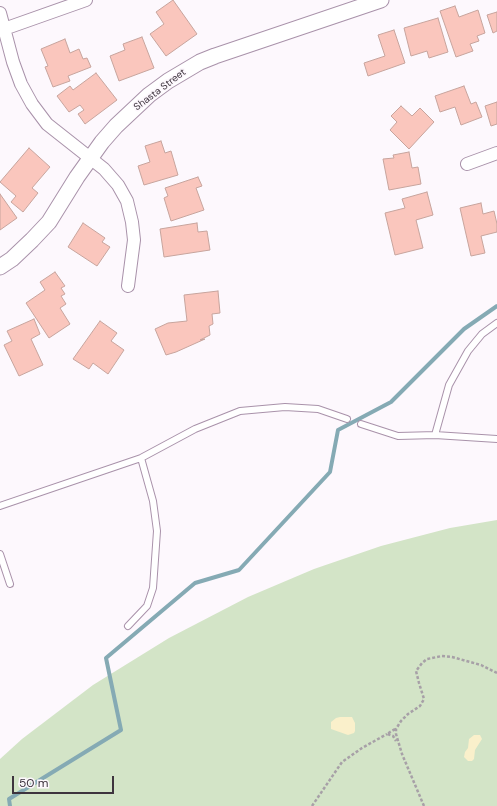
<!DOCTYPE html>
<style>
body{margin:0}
#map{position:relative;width:497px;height:806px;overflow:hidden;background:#fdf8fd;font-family:"DM Sans",sans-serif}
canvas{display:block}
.scale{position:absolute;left:12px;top:776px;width:102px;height:18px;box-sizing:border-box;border:2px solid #3e343e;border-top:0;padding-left:5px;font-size:12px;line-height:14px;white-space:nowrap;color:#3e343e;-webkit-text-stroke:3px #fdf8fd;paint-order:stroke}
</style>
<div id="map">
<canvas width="497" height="806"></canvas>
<div class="scale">50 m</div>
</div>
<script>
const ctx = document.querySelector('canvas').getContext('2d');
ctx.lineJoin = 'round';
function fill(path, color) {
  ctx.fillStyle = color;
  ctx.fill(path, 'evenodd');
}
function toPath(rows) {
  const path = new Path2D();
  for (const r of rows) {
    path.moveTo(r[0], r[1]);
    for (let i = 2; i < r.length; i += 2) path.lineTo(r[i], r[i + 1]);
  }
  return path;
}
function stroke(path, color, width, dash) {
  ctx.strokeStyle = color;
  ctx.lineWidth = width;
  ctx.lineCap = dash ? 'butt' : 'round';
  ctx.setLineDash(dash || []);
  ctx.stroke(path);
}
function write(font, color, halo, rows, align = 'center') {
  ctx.font = font + ' "DM Sans",sans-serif';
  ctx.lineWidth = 3.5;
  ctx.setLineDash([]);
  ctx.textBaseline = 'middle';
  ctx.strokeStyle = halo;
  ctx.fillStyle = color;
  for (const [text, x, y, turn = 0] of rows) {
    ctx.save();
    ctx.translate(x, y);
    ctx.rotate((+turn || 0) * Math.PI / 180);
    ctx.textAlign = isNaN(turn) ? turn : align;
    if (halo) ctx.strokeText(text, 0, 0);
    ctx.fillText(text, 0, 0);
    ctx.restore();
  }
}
const green = toPath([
 [497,520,497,806,0,806,0,759,22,739,93,685,169,638,248,597,314,569,381,546,450,528]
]);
const sand = toPath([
 [340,717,352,717,355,723,355,731,354,733,348,735,331,729,331,722,336,718],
 [474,735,480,735,482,739,475,750,474,759,472,761,468,761,464,757,465,752,468,748,469,739]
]);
const stream = toPath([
 [10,806,9,799,121,730,106,658,195,583,239,570,330,472,338,430,391,402,464,329,497,306]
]);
const building = toPath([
 [173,0,197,34,166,56,150,34,164,24,156,12,173,0],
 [455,6,459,17,478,10,485,33,477,36,479,41,470,44,473,51,456,57,440,11,455,6],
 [497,12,497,31,493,33,487,15,497,12],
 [438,18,448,52,429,58,427,51,411,56,404,28,438,18],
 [394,30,405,63,368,76,364,63,385,56,378,35,394,30],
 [142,37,154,68,119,81,110,56,125,50,123,44,142,37],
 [65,39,70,53,79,49,83,59,87,58,91,67,68,76,70,81,53,87,45,67,48,66,41,49,65,39],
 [96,73,117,100,85,124,78,114,84,110,80,105,69,112,57,96,70,86,73,90,96,73],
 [464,86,471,104,476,102,482,117,461,125,455,107,440,112,435,96,464,86],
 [497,102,497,124,491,126,485,106,497,102],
 [401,106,412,116,420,108,434,122,409,149,390,130,397,122,391,116,401,106],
 [161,141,165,153,171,151,178,175,144,185,138,166,150,162,145,146,161,141],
 [29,148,50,167,32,188,38,193,23,212,11,202,16,196,0,182,29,148],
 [409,152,412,168,418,167,421,184,389,190,383,159,394,158,393,155,409,152],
 [198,177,202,186,196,188,204,210,171,221,164,198,168,196,165,188,198,177],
 [427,192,433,215,416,220,423,248,395,255,385,213,405,208,402,199,427,192],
 [0,194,17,218,0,230,0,194],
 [481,203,483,214,494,211,497,224,497,232,481,236,485,253,471,256,460,208,481,203],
 [83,223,105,238,102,242,110,247,97,266,68,247,83,223],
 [197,223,198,232,207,231,210,250,164,257,160,229,197,223],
 [55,272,65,286,61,288,65,294,61,296,66,304,60,308,70,324,49,338,26,303,45,290,40,282,55,272],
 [218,291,220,313,212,314,213,324,209,326,210,335,200,340,205,339,176,352,166,355,155,329,168,323,187,321,184,295,218,291],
 [34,319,40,334,31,339,43,365,19,376,4,345,12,341,7,331,34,319],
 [100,321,117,333,111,341,124,350,108,374,93,363,89,369,73,359,100,321]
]);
const path = toPath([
 [395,729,387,734,393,736,396,741],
 [312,806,342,762,362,748,387,734],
 [424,806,402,754,396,734,396,729,401,721,408,714,420,706,424,699,419,683,416,671,422,663,427,659,442,656,452,657,481,665,497,673]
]);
const service = toPath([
 [497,323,482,334,468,351,449,385,435,435,497,439],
 [361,424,398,436,436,435],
 [0,506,141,458,195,429,240,411,285,407,318,409,347,419],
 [0,554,10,584],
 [128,626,147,606,153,588,157,531,153,501,141,458]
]);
const minor = toPath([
 [0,13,13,62,21,84,32,104,47,124,104,169,118,185,127,201,132,222,134,240,128,286],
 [4,29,86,0],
 [467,164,497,153]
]);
const tertiary = toPath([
 [0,267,12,259,32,240,49,222,77,177,102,142,116,126,149,95,168,81,200,62,215,56,381,0]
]);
const streetNames = [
 ["Shasta Street",160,90,-37]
];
fill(green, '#d3e4c7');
fill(sand, '#faf0cb');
stroke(stream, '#85aab4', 4);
fill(building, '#fac6bd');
stroke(building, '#c7a49d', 1);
stroke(service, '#a992aa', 8);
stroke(minor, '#a992aa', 14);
stroke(tertiary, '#a992aa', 17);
stroke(path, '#a7a0a7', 2.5, [3, 2]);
stroke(service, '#fff', 6);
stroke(minor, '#fff', 12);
stroke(tertiary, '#fff', 15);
write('10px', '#3e343e', '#fdf8fd', streetNames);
</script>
